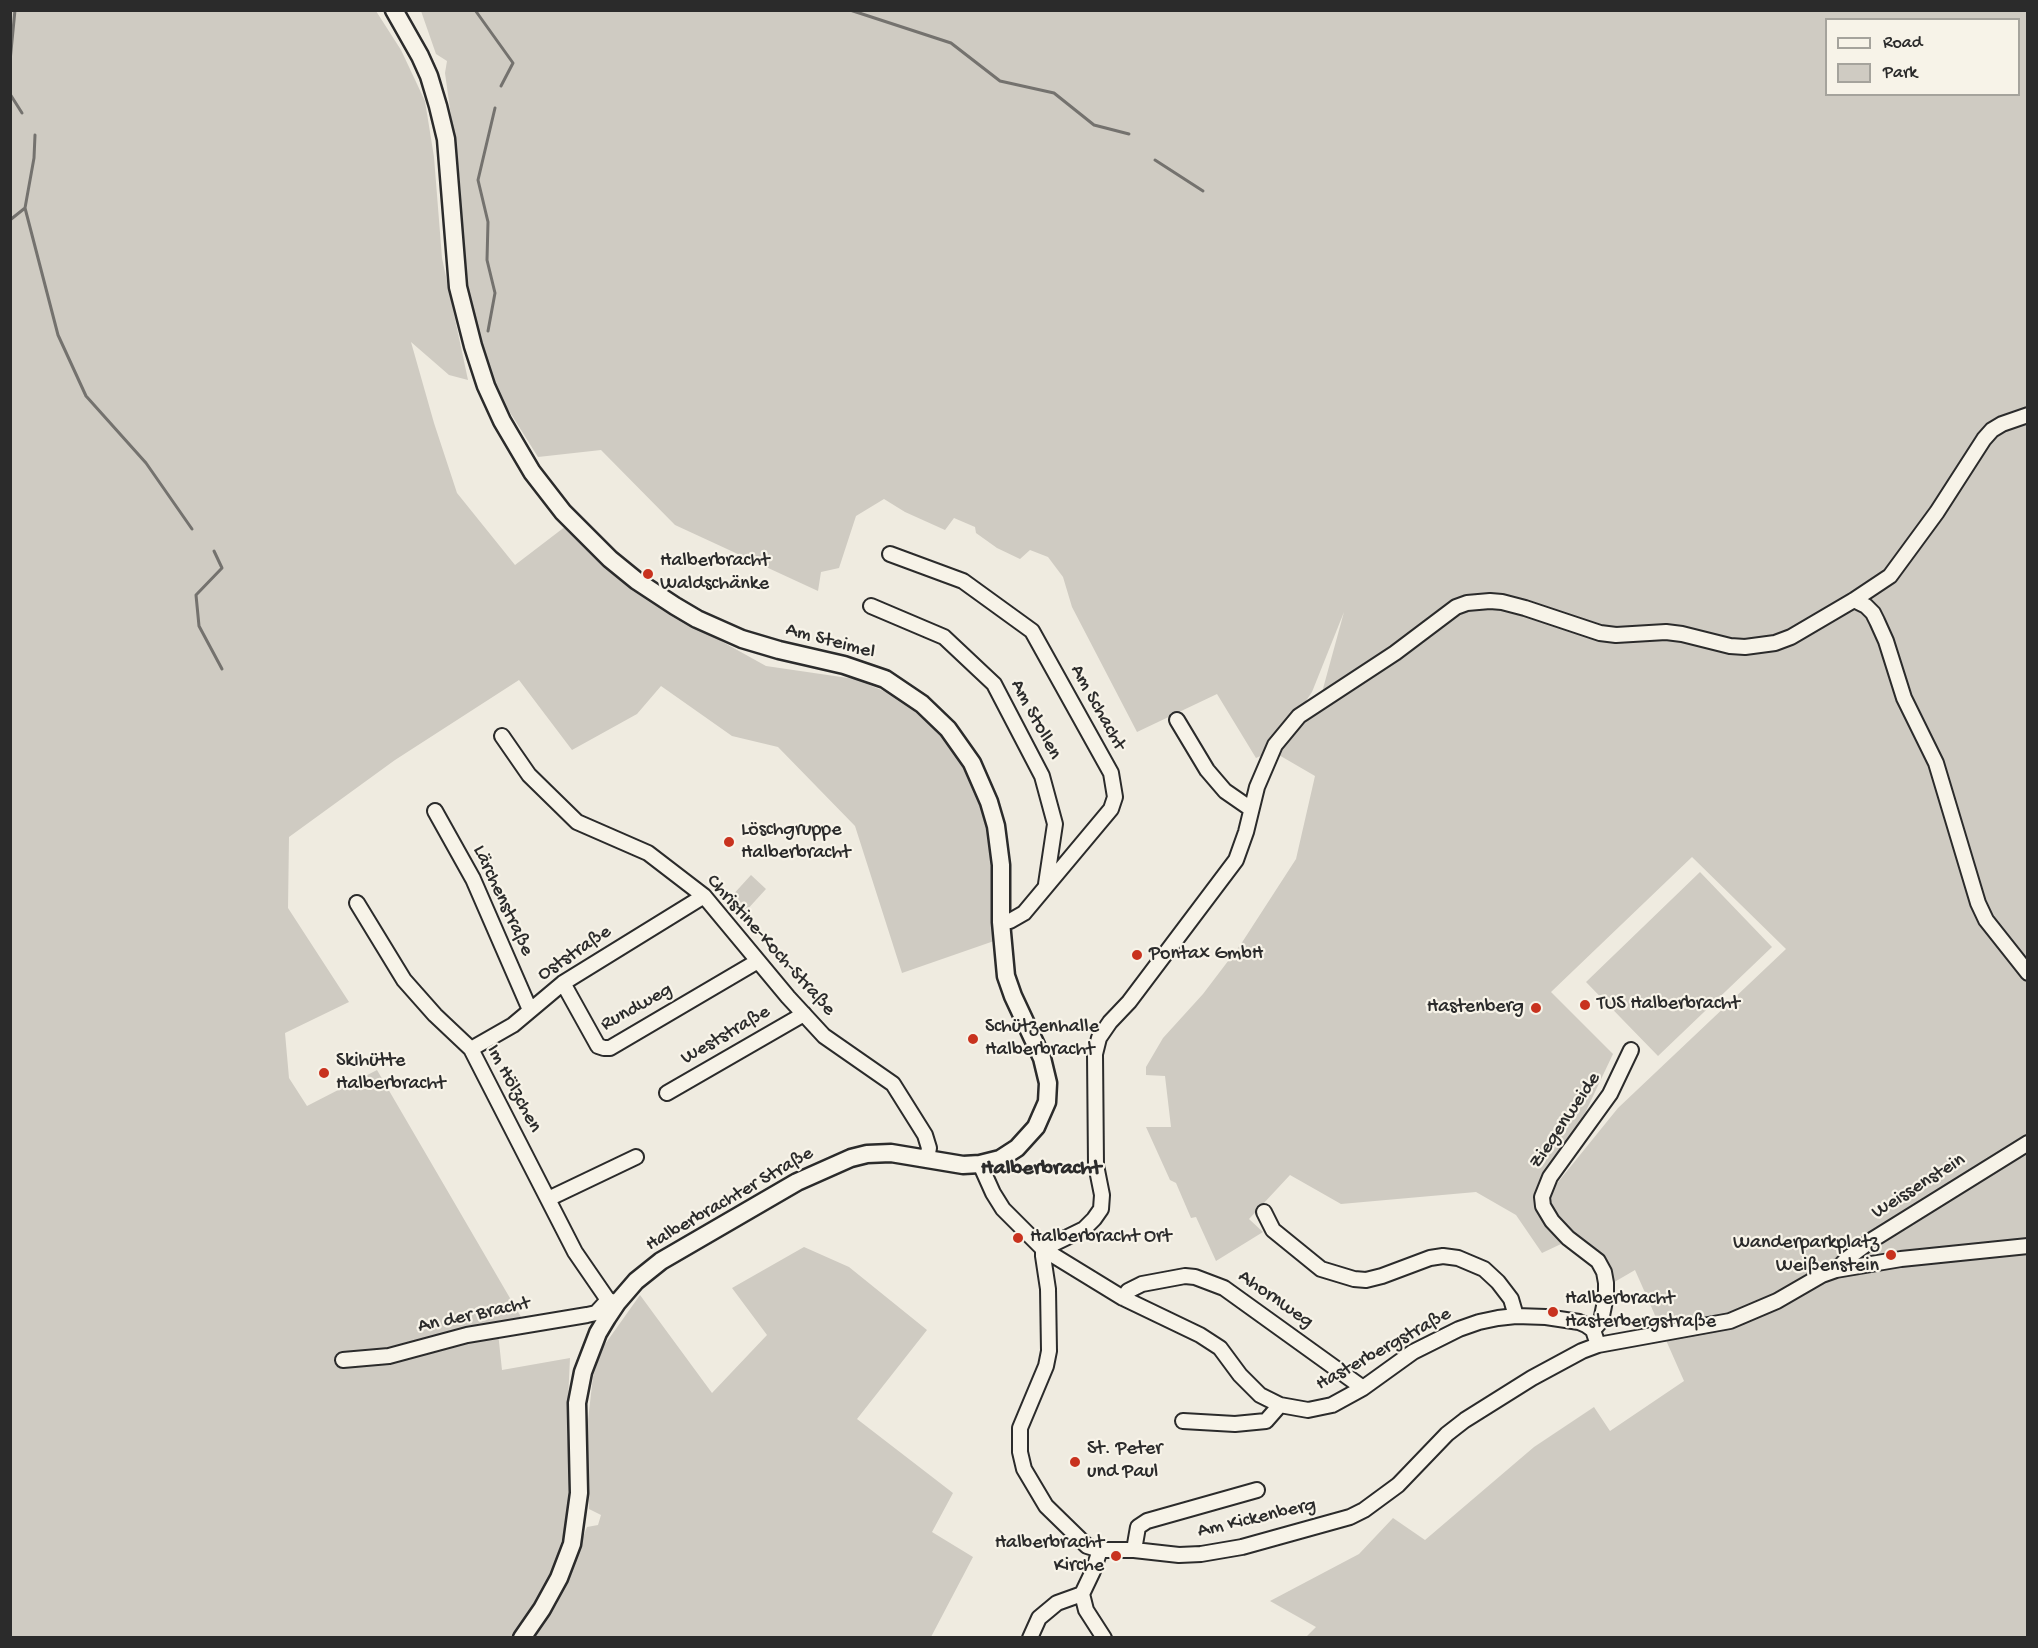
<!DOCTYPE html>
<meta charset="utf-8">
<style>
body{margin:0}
#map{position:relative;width:2038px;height:1648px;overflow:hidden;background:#efebe0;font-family:"Gochi Hand",sans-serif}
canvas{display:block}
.frame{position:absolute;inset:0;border:12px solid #2b2b2b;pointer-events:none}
.legend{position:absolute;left:1825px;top:18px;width:195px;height:78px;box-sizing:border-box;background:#f7f3e8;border:2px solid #a5a39c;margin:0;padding:8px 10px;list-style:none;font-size:18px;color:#2b2b2b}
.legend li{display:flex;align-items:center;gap:12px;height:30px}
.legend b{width:30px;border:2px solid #a5a39c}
</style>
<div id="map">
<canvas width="2038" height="1648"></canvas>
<div class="frame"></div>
<ul class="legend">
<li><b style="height:8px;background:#f7f3e8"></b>Road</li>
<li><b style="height:16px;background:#cfcbc2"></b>Park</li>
</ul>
</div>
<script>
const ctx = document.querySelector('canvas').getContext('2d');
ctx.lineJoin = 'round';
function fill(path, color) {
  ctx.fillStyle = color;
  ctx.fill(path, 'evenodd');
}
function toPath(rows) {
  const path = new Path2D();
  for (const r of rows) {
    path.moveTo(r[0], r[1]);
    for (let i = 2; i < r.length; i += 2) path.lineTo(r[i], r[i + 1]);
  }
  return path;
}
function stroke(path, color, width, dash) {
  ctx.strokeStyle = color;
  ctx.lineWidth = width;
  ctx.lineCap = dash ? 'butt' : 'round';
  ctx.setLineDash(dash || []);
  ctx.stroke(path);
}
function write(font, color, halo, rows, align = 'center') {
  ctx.font = font + ' "Gochi Hand",sans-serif';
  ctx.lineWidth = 4.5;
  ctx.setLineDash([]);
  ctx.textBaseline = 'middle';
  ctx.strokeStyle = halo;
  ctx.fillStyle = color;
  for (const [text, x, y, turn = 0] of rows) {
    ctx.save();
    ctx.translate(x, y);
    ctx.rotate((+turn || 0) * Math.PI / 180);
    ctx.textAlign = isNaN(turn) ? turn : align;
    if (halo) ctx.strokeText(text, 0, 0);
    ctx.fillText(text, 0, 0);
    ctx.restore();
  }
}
const green = toPath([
 [10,11,376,11,401,50,425,101,434,157,442,258,468,380,449,375,411,342,434,423,457,493,515,565,566,526,685,621,766,666,855,679,898,697,939,733,968,766,981,803,991,839,995,866,994,941,902,973,855,826,778,747,732,736,661,686,637,714,572,750,519,680,395,760,289,837,288,908,349,1002,285,1033,289,1078,307,1106,377,1070,521,1317,497,1323,502,1370,570,1358,567,1422,569,1467,568,1520,552,1572,528,1613,510,1637,11,1637],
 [421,11,2027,11,2027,1637,1306,1637,1316,1627,1270,1601,1359,1554,1393,1518,1425,1540,1534,1447,1594,1407,1610,1431,1684,1381,1635,1270,1611,1284,1601,1255,1578,1236,1542,1253,1516,1215,1476,1192,1341,1204,1290,1175,1249,1219,1263,1232,1216,1261,1196,1217,1191,1218,1176,1183,1170,1180,1146,1127,1171,1127,1165,1076,1146,1075,1146,1067,1163,1038,1203,994,1241,944,1296,859,1315,776,1272,751,1256,758,1217,694,1137,732,1072,607,1063,577,1048,557,1030,550,1020,559,997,548,976,533,975,527,954,518,945,530,905,512,884,499,856,516,839,568,821,572,818,591,675,525,601,450,538,457,494,387,464,274,460,181,445,73,447,61,436,54],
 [1826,20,2018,20,2018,94,1826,94],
 [1344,612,1321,696,1286,730,1312,692],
 [1692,857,1786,949,1618,1108,1554,1187,1534,1201,1539,1182,1585,1113,1613,1054,1551,992],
 [1700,872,1772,947,1658,1056,1586,982],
 [751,875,766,889,745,912,730,898],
 [804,1247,849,1267,927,1330,857,1419,953,1493,932,1532,973,1557,931,1637,533,1638,557,1604,587,1527,598,1525,601,1515,589,1509,586,1438,593,1376,603,1347,640,1295,712,1393,767,1335,732,1288]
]);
const stream = toPath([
 [475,10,513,63,501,86],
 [850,10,951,43,1000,81,1054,93,1094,125,1129,134],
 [10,61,15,10],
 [10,94,22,113],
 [35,135,34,158,25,208,58,335,86,396,146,463,192,529],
 [1155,160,1203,191],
 [10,220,25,208],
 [488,331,495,293,487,260,488,222,478,180,495,108],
 [214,551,222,568,196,595,199,626,222,669]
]);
const minor = toPath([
 [890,554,963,581,1032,631,1111,773,1115,797,1111,809,1024,913,1010,921,1001,922],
 [1854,600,1866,606,1873,613,1877,621,1886,641,1904,698,1936,763,1978,903,1986,920,2028,973],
 [871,606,944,637,994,684,1042,776,1055,824,1046,884],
 [1177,720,1207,770,1225,791,1251,809],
 [502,736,529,775,577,822,648,853,704,896,788,997,824,1036,893,1084,925,1135,929,1148,927,1158],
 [435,811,473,879,530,1010],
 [357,903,404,980,435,1015,471,1049,575,1252,608,1300,617,1303],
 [563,983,598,1046,604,1048,610,1048,758,961],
 [471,1049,513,1025,563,983,704,896],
 [667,1093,804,1014],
 [980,1164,993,1193,1003,1209,1043,1249,1123,1298,1200,1335,1220,1348,1240,1375,1260,1395,1280,1405,1308,1410,1332,1405,1363,1388,1413,1352,1459,1329,1479,1322,1498,1318,1516,1316,1546,1317,1579,1322,1586,1325,1593,1330,1598,1345],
 [548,1199,636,1157],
 [1264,1212,1273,1230,1321,1269,1354,1279,1366,1280,1382,1276,1430,1258,1443,1256,1458,1258,1484,1269,1498,1282,1511,1299,1516,1316],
 [1043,1249,1084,1229,1094,1219,1101,1209,1102,1195,1096,1165,1095,1054,1099,1038,1110,1022,1129,1002,1236,860,1246,832,1257,787,1275,745,1299,716,1395,653,1456,607,1467,603,1490,601,1502,602,1525,608,1600,633,1616,635,1666,632,1682,634,1730,646,1745,647,1775,643,1791,637,1854,600,1890,576,1937,512,1984,439,1992,430,2002,424,2028,415],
 [1043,1249,1043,1256,1048,1289,1049,1351,1046,1366,1020,1428,1020,1452,1024,1469,1046,1506,1087,1546,1100,1550,1134,1550,1179,1555,1201,1554,1242,1547,1350,1517,1364,1510,1398,1485,1447,1434,1465,1420,1532,1378,1582,1351,1598,1345,1730,1321,1777,1301,1822,1275,1836,1270,1901,1259,2028,1246],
 [1836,1270,1848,1258,1872,1240,2028,1143],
 [1123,1298,1128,1291,1142,1284,1185,1276,1195,1277,1224,1288,1363,1388],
 [1593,1330,1601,1321,1606,1296,1606,1283,1604,1272,1598,1261,1568,1238,1552,1221,1543,1206,1542,1197,1550,1177,1610,1094,1631,1050],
 [343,1360,389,1356,467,1335,587,1315,596,1313,608,1300],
 [1183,1421,1235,1424,1266,1421,1280,1405],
 [1100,1550,1093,1571,1082,1594,1086,1610,1104,1638],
 [1134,1550,1138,1527,1147,1521,1257,1490],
 [1030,1638,1039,1618,1057,1603,1082,1594]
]);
const major = toPath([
 [394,10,420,56,429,76,438,106,446,139,458,287,473,346,486,386,502,421,532,472,563,512,610,559,637,581,675,606,697,619,742,639,779,650,844,665,885,679,922,704,948,729,972,763,989,802,996,826,1001,865,1001,922,1006,976,1013,996,1042,1058,1048,1083,1047,1102,1036,1127,1017,1148,1000,1159,980,1164,963,1165,891,1153,867,1154,851,1158,797,1182,661,1261,636,1281,617,1303,607,1318,598,1333,583,1372,577,1403,579,1493,572,1544,559,1578,542,1609,522,1638]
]);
const markers = [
 [648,574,6,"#c8321e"],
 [729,842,6,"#c8321e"],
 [1137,955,6,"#c8321e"],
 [1585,1005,6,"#c8321e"],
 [1536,1008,6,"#c8321e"],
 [973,1039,6,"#c8321e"],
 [324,1073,6,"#c8321e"],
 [1018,1238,6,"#c8321e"],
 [1891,1255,6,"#c8321e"],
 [1553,1312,6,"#c8321e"],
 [1075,1462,6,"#c8321e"],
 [1116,1556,6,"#c8321e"]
];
const poiNames = [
 ["Halberbracht",660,562],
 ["Waldschänke",660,585],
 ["Löschgruppe",741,831],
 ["Halberbracht",741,854],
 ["Pontax GmbH",1149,955],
 ["TUS Halberbracht",1597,1005],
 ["Hastenberg",1524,1008,"right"],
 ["Schützenhalle",985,1028],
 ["Halberbracht",985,1051],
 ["Skihütte",336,1062],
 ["Halberbracht",336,1085],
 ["Halberbracht Ort",1030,1238],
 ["Wanderparkplatz",1879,1244,"right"],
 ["Weißenstein",1879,1267,"right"],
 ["Halberbracht",1565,1300],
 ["Hasterbergstraße",1565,1323],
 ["St. Peter",1087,1450],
 ["und Paul",1087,1473],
 ["Halberbracht",1104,1544,"right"],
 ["Kirche",1104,1567,"right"]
];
const streetNames = [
 ["Am Steimel",830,642,15],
 ["Am Schacht",1097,708,61],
 ["Am Stollen",1035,720,62],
 ["Lärchenstraße",502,901,65],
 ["Christine-Koch-Straße",770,946,48],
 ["Oststraße",575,954,-34],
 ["Rundweg",637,1008,-29],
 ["Weststraße",726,1036,-30],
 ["Im Hölzchen",513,1089,62],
 ["Ziegenweide",1566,1121,-56],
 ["Weissenstein",1919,1187,-32],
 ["Halberbrachter Straße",730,1200,-30],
 ["Ahornweg",1275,1300,35],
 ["An der Bracht",474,1316,-12],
 ["Hasterbergstraße",1384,1350,-29],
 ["Am Kickenberg",1257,1519,-13]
];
const quarterNames = [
 ["Halberbracht",1041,1170]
];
fill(green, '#cfcbc2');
stroke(stream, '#74726e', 3);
stroke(minor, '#2b2b2b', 18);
stroke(major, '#2b2b2b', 21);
stroke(minor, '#f7f3e8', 14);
stroke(major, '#f7f3e8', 16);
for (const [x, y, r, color] of markers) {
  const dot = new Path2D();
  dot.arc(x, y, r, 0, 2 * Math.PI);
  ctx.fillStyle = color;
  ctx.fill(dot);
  stroke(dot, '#f7f3e8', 2);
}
write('20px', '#2b2b2b', '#f7f3e8', poiNames, 'left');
write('20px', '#2b2b2b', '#f7f3e8', streetNames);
write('bold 22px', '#2b2b2b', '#f7f3e8', quarterNames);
</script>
